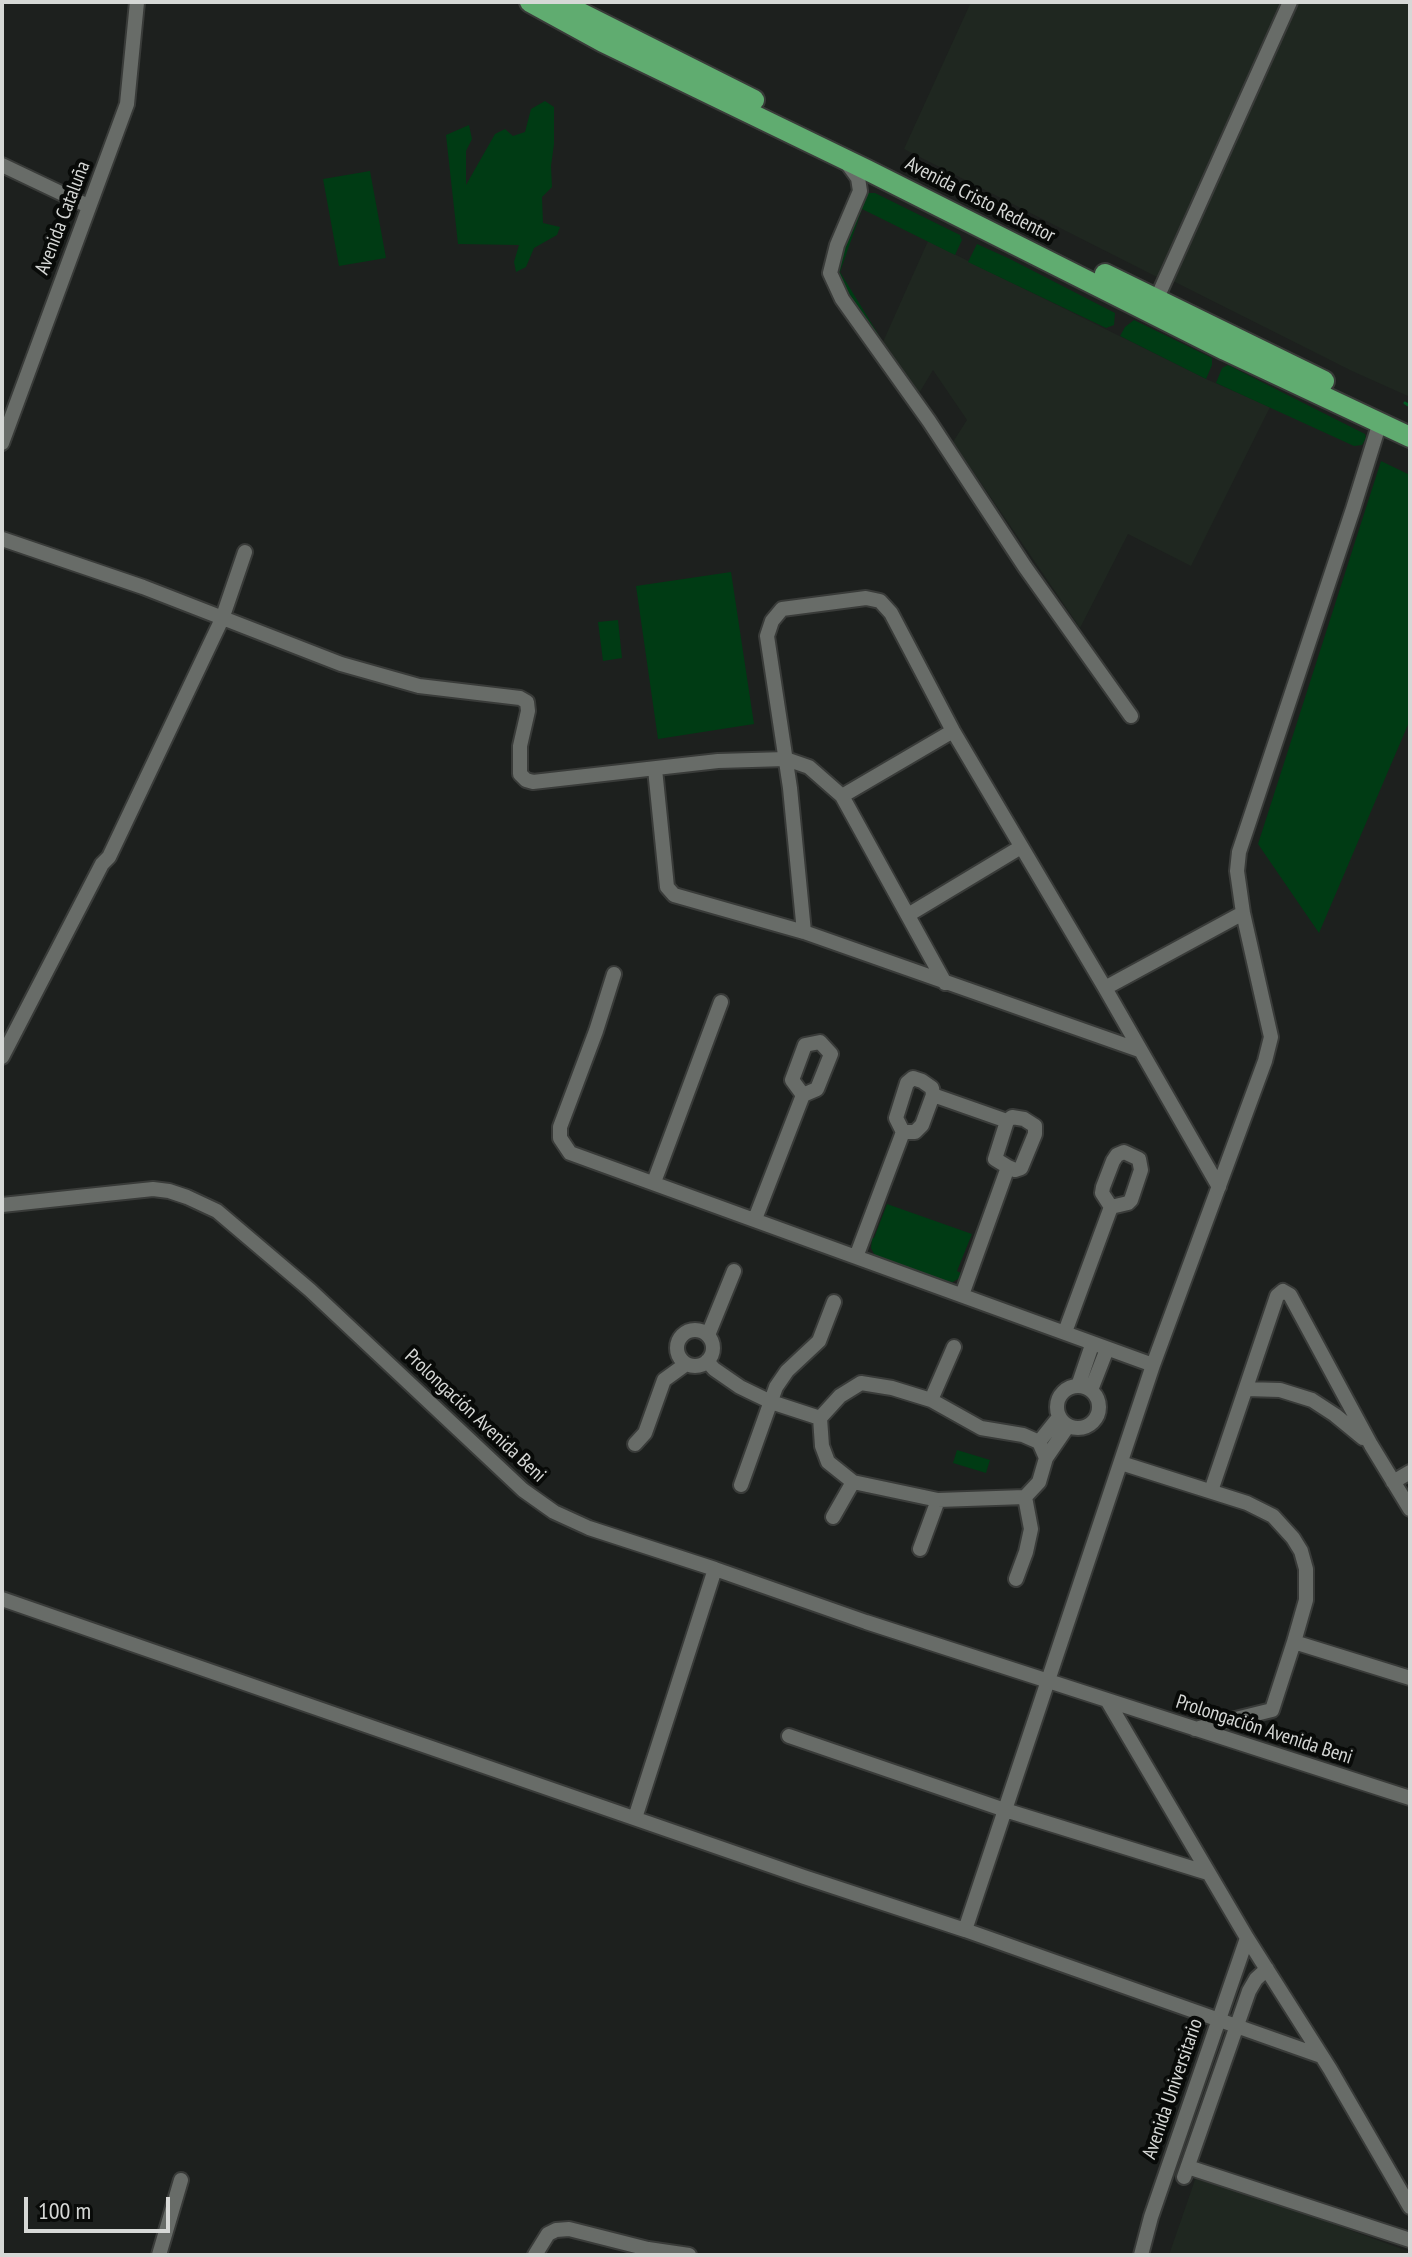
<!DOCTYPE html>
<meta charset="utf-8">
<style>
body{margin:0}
#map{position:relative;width:1412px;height:2257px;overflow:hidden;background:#1d201e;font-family:"PT Sans Narrow",sans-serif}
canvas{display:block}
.frame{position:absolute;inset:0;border:4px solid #d6d8d6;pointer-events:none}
.scale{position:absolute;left:24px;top:2197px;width:146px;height:36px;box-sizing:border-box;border:4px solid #d6d8d6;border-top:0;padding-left:10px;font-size:24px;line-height:28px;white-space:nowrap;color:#d6d8d6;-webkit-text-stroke:6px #080a08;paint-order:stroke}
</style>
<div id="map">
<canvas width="1412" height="2257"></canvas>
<div class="frame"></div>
<div class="scale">100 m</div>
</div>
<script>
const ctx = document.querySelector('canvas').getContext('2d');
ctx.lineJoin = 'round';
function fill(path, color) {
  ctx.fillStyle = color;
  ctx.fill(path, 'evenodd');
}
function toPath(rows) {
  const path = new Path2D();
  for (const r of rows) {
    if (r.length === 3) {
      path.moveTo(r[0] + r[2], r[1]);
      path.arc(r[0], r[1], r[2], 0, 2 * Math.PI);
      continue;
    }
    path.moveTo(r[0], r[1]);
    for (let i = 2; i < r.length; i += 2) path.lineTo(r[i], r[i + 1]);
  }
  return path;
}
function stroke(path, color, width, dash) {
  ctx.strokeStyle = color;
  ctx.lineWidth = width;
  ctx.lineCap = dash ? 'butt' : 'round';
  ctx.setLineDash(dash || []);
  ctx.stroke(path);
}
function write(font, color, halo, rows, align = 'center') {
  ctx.font = font + ' "PT Sans Narrow",sans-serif';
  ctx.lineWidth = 8;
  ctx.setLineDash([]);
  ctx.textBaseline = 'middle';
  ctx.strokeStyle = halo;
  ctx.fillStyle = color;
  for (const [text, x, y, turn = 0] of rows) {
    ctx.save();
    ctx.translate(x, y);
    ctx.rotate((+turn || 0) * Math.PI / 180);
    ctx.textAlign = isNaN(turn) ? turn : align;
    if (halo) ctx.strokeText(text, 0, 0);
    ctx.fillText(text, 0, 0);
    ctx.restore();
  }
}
const built = toPath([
 [971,2,1410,2,1410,397,1352,371,1175,282,1155,276,904,149],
 [928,241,1206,379,1270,407,1191,566,1128,534,1080,628,953,442,967,420,933,370,918,395,883,342],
 [1197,2174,1410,2252,1410,2255,1169,2255]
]);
const green = toPath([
 [545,101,554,107,554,144,551,166,552,187,542,197,543,223,560,227,557,235,534,248,526,267,516,272,514,262,519,245,458,244,446,135,469,125,472,139,466,151,466,185,495,134,505,129,513,136,525,132,531,109],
 [370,171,386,258,339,266,323,179],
 [868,193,875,193,960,235,962,240,955,255,862,209,840,272,883,342,880,346,841,288,836,274,838,253,862,195],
 [977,244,1010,259,1115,313,1114,325,1106,328,968,262],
 [1134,320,1212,358,1212,365,1206,379,1120,336,1125,327],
 [1228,365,1365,434,1366,438,1362,445,1354,446,1216,383,1222,368],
 [1381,461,1410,475,1410,720,1319,933,1258,844],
 [731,572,754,724,658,739,636,586],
 [618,620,622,658,603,661,598,622],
 [887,1204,972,1234,957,1271,963,1274,961,1277,953,1282,940,1281,881,1260,874,1254,871,1248,872,1238,874,1238],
 [957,1450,990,1460,986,1473,953,1463]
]);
const stream = toPath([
 [1405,403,1410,406]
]);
const minor = toPath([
 [847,163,858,178,860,191,837,245,830,273,842,299,929,421,1025,567,1131,716],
 [2,165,88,206],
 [1157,298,1290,2],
 [2,443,127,104,137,2],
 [2,539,143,587,341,664,419,686,520,698,527,702,528,711,520,746,520,774,526,780,533,782,718,761,786,759,809,767,842,796,945,983],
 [655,769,667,887,674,895,804,932,1139,1050],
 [842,796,953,731],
 [908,915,1021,847],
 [804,932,790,788,767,636,772,621,782,609,866,598,880,601,891,613,953,731,1105,988,1219,1187],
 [614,974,596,1031,560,1127,560,1138,570,1153,1153,1365],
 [1105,988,1243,913],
 [2,1057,102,864,109,857,222,619,245,552],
 [933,1095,1007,1121,1012,1117,1024,1119,1035,1126,1035,1134,1021,1168,1015,1170,1008,1167,962,1295],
 [1007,1121,995,1159,1008,1167],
 [654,1182,721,1002],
 [2,1205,153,1189,169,1191,187,1197,217,1211,310,1290,523,1490,554,1512,589,1528,715,1569,866,1622,1410,1798],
 [755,1219,803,1095,817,1089,831,1054,820,1042,805,1045,792,1080,803,1095],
 [856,1257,903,1132,896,1118,907,1083,913,1078,922,1081,932,1088,933,1095,922,1125,915,1132,903,1132],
 [695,1348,18],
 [1065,1332,1111,1207,1128,1203,1131,1200,1141,1170,1139,1159,1124,1152,1117,1155,1113,1161,1103,1187,1102,1193,1111,1207],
 [708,1335,734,1271],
 [707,1361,714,1369,740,1387,771,1402,820,1418,822,1446,828,1462,853,1482,938,1500,1025,1497,1039,1482,1046,1458,1068,1426],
 [1078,1407,21],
 [1078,1386,1092,1345],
 [1246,1389,1280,1390,1312,1400,1335,1415,1363,1438],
 [1091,1390,1107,1349],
 [931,1400,954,1347],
 [820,1418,840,1396,861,1383,892,1388,931,1400,981,1428,1023,1435,1039,1442,1046,1458],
 [1039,1442,1059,1417],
 [635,1444,645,1433,664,1380,686,1364],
 [1121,1463,1247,1503,1273,1516,1293,1538,1301,1551,1306,1569,1306,1600,1294,1642,1410,1678],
 [1393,1482,1410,1472],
 [741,1485,776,1387,787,1371,819,1341,834,1302],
 [1211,1491,1277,1296,1283,1291,1290,1295,1371,1445,1410,1509],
 [833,1517,853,1482],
 [920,1549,938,1500],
 [1016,1579,1026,1552,1031,1529,1025,1497],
 [2,1599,804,1877,965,1930,1321,2056],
 [1107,1700,1247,1938,1330,2069,1410,2207],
 [1195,1729,1272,1710,1294,1642],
 [789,1736,1005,1810,1208,1873],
 [635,1818,715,1569],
 [965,1930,1153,1365,1265,1061,1271,1037,1243,913,1237,871,1239,852,1353,509,1380,422],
 [1188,2167,1410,2240],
 [1184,2177,1249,1991,1256,1979,1267,1969],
 [159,2255,181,2180],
 [535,2255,548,2234,556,2230,569,2229,648,2249,689,2255],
 [1141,2255,1151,2217,1247,1938]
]);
const highway = toPath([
 [530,2,603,42,867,170,1225,350,1410,437],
 [559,2,754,100],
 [1105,274,1324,381]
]);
const streetNames = [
 ["Avenida Cristo Redentor",980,200,27],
 ["Avenida Cataluña",63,218,-69],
 ["Prolongación Avenida Beni",475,1416,43],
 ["Prolongación Avenida Beni",1264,1730,18],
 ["Avenida Universitario",1173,2089,-71]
];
fill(built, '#1f2720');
fill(green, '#003b14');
stroke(stream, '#005722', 3);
stroke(minor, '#393b39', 18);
stroke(highway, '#393b39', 24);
stroke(minor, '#686c68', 14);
stroke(highway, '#60ac70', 20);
write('20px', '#d6d8d6', '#080a08', streetNames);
</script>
